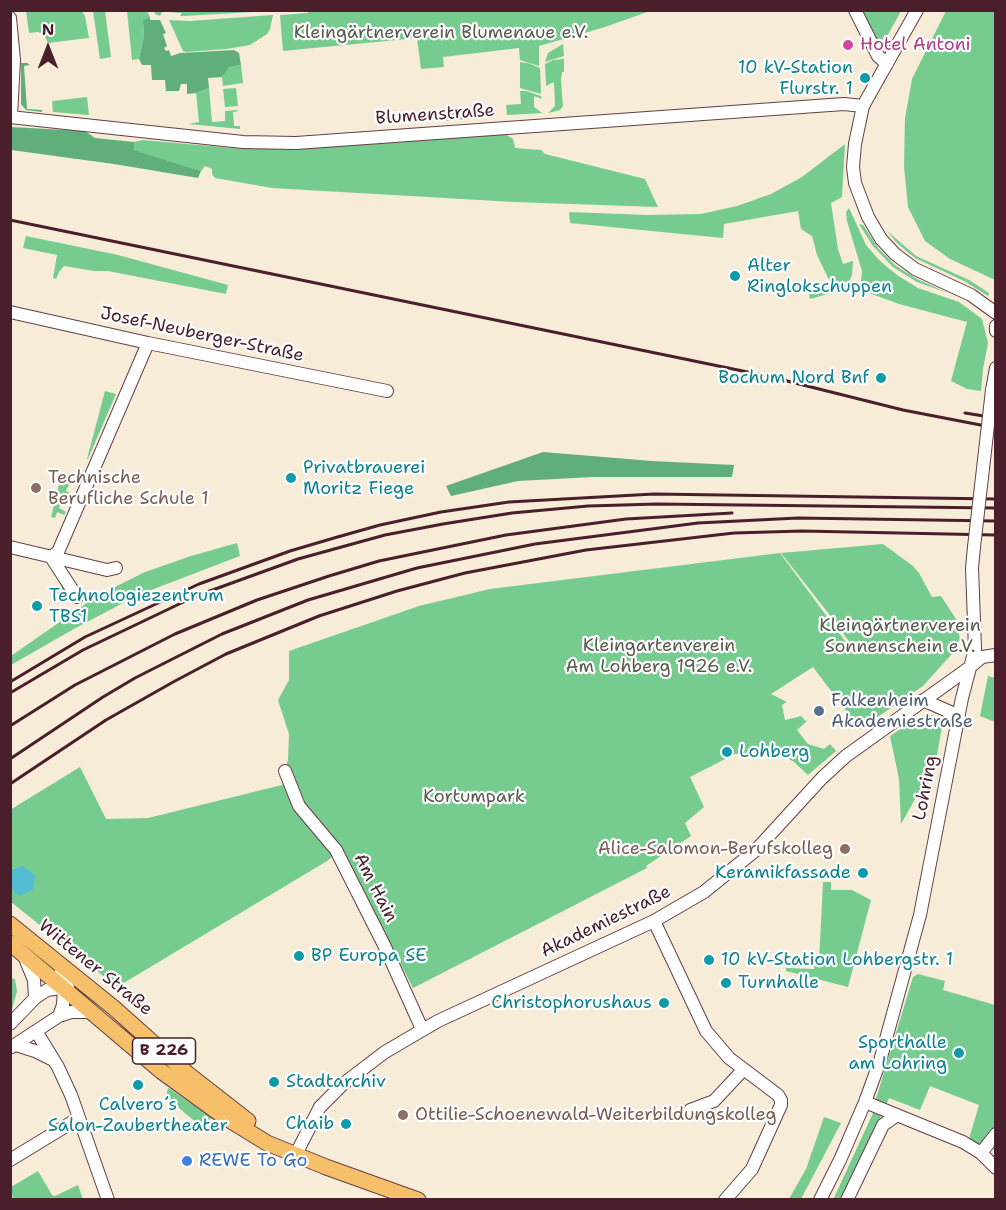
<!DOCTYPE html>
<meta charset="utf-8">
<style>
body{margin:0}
#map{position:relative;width:1006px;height:1210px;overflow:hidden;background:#f6ecd8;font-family:"Shantell Sans",sans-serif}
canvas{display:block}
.frame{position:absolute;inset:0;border:12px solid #4a1f2b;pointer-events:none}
.north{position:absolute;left:18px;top:18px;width:60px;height:60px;-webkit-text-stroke:4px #fff;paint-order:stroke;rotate:0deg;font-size:16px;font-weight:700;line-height:24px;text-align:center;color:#4a1f2b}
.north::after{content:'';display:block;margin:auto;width:21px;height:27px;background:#4a1f2b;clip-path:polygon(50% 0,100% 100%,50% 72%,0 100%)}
</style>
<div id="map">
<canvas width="1006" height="1210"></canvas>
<div class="frame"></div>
<div class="north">N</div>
</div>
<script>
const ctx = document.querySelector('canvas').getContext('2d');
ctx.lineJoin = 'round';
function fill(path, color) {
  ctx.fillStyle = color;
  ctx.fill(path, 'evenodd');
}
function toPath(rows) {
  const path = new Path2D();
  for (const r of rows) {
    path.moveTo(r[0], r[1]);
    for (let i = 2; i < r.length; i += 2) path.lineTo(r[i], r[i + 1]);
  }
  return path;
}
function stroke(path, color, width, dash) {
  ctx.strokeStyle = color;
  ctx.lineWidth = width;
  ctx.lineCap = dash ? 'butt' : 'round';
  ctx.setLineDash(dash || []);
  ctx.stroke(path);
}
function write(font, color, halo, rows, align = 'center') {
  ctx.font = font + ' "Shantell Sans",sans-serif';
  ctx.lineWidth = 4.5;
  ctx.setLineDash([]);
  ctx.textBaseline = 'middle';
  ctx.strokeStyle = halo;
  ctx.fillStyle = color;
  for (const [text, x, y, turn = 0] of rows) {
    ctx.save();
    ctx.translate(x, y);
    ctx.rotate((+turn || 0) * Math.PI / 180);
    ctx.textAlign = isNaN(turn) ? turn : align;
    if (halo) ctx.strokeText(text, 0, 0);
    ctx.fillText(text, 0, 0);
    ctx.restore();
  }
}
const green = toPath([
 [26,11,82,11,85,16,89,38,48,43,44,35,38,32,29,33],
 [93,11,105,11,111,57,100,59],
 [127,11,147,11,150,17,143,20,144,36,139,59,132,60],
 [154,11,154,10,271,11,184,16,180,16,182,13,169,12,162,12,160,16,155,14],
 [308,11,308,10,650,11,605,27,539,46,539,66,520,60,519,48,443,57,444,67,421,69,417,38,283,51,280,15,308,13],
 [860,11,901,11,879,51],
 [946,11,995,11,995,280,950,259,925,241,908,207,904,166,905,118,912,79],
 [273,15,270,29,267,34,250,45,226,49,186,52,183,51,169,20,190,21],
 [563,44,564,56,545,62,548,53],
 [564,59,564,72,562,72,561,80,563,106,560,110,548,113,555,106,554,82,546,86,545,64,553,60],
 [520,62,528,63,540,68,541,94,520,88],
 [241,65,243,83,223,86,222,77,228,67],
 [209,88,212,122,225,121,225,111,237,110,238,111,233,112,234,126,240,126,240,129,188,124,199,122,196,93],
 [236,88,238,106,225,107,223,89],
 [520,91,526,91,541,96,542,99,534,96,534,107,542,113,507,115,506,105,521,104],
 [87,97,89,115,53,112,52,101],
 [465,112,466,119,447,121,446,113],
 [505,134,513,139,515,148,541,150,545,154,645,179,658,207,514,202,272,188,215,178,212,174,212,169,205,166,201,171,133,150,134,142,143,140,244,149,291,149],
 [845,144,842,197,831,203,838,249,843,264,853,261,852,275,847,286,835,292,810,299,809,294,830,282,817,255,812,236,801,229,798,211,724,224,723,238,570,223,569,212,647,215,701,214,737,206,771,194,802,177],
 [849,208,866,245,880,261,897,275,918,288,959,302,982,319,988,343,983,369,981,391,967,389,951,381,967,322,899,304,869,293,861,283,862,271,847,221,846,212],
 [859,224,863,225,878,248,896,266,917,279,948,293,917,282,893,267,873,246],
 [886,230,916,256,969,280,989,293,988,296,964,281,915,258,898,244],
 [26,236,118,255,228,285,226,294,108,271,94,271,64,266,59,272,56,279,53,278,57,255,23,248],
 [105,391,116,394,88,459,87,459],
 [62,472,80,478,79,480,72,478,66,491,73,494,72,498,65,495,59,508,66,512,64,515,57,512,55,518,51,517],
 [237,543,240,556,138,595,72,630,11,665,11,656,97,596,145,572,191,556],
 [883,544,913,566,919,573,932,597,941,596,956,619,960,639,951,655,923,686,860,729,813,667,771,694,787,702,782,705,785,720,801,716,806,721,808,720,797,730,808,744,824,749,830,744,836,751,808,775,794,762,781,754,735,754,690,777,704,807,685,823,691,836,646,866,647,868,413,988,342,849,327,861,117,987,11,902,10,810,80,767,106,819,148,818,282,785,288,759,289,734,278,700,289,680,289,651,419,606,490,589,780,553,848,645,850,643,836,623,781,553],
 [63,585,74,595,61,603,53,589],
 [988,676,995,678,995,722,980,716],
 [932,715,943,721,933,778,915,799,901,824,899,779,890,736,920,716],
 [823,882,831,882,831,890,852,890,871,900,848,987,786,971,786,968,814,969,815,962,819,962],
 [918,974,945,981,943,990,995,1005,995,1128,979,1146,969,1139,979,1105,930,1086,920,1110,889,1098,886,1105,875,1102,913,977],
 [11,978,15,979,17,991,11,1013],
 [168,1088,170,1089,212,1118,199,1125,166,1097],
 [874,1111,882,1114,867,1147,842,1199,833,1200],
 [824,1117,841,1123,801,1199,789,1199,806,1169],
 [38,1171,52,1195,55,1196,78,1185,83,1199,13,1199,11,1187]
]);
const forest = toPath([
 [150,17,150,20,160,20,166,33,163,34,167,46,164,48,166,51,169,50,171,56,180,53,234,50,239,53,241,65,229,67,222,77,208,78,209,88,196,93,187,94,187,84,181,84,179,91,166,91,165,80,152,80,151,65,142,65,139,59,144,36,143,20],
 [21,63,27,63,30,65,24,66,27,109,42,110,42,112,26,110,21,104],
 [11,127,85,131,95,138,134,142,134,150,201,171,198,178,114,164,11,150],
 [543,452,652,461,734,465,732,477,593,477,518,481,451,496,446,486]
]);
const water = toPath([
 [23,866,35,875,33,890,19,896,11,889,11,870]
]);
const minor = toPath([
 [855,10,878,56,887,64],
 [917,10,863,106,855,144,853,167,855,183,868,217,881,239,895,254,915,269,971,295,996,313],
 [10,18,14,60,11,117],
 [10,117,243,142,296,143,844,104,863,106],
 [10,312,148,343,387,391],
 [996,326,996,331],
 [992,390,996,368],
 [10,547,107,570,116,568],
 [51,557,58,552,148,343],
 [51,557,77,597],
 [923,700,959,716],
 [285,771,299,806,336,850,385,947,422,1029],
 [654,921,706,1031,729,1058,778,1095,781,1100,781,1105,752,1169,725,1200],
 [24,956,34,980,35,998],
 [59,1016,63,1005,64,987,60,964],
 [10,1024,35,998,47,990,68,987],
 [36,1031,58,1067,71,1095,108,1200],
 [16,1045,35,1051,51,1059],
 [10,1048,59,1016,71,1012,92,1012],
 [865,1102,963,1142,981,1153,996,1168],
 [690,1110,714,1101,743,1070],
 [981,1153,996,1134],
 [296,1154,320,1107,343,1084,385,1052,438,1021,654,921,704,892,756,850,822,778,846,756,969,668,982,657,996,655],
 [10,1160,79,1118],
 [820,1200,840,1160,865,1102,880,1061,920,915,962,698,975,649,972,568,974,547],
 [847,1200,883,1125,897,1115]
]);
const major = toPath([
 [10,924,114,1008,189,1075,248,1121],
 [10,943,161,1071,223,1116,267,1143,326,1167,418,1200]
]);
const rail = toPath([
 [10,220,767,376,903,410,996,428],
 [965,413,996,418],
 [10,682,85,637,199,584,290,551,334,538,380,525,441,512,509,502,654,494,996,499],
 [10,693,83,650,196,596,298,559,385,535,443,524,512,513,588,506,657,504,996,508],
 [10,726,75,685,175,634,257,600,329,576,379,561,506,535,626,519,732,513],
 [10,759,103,697,135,678,222,634,308,600,417,568,535,544,698,523,798,518,996,521],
 [10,784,106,720,175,681,226,654,319,616,397,591,465,573,586,550,734,533,802,531,996,535]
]);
const minorBridge = toPath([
 [974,547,992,390]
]);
const markers = [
 [848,45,6,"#d1479c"],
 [865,78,6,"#0f9aa8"],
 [735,276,6,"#0f9aa8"],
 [881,378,6,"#0f9aa8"],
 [291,478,6,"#0f9aa8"],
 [36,488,6,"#8d6e63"],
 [37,606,6,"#0f9aa8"],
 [819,711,6,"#5c6f8a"],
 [727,752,6,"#0f9aa8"],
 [845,849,6,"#8d6e63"],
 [863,873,6,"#0f9aa8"],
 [299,956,6,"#0f9aa8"],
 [709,960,6,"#0f9aa8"],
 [726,983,6,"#0f9aa8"],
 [664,1003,6,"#0f9aa8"],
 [959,1053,6,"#0f9aa8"],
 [274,1082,6,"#0f9aa8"],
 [138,1085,6,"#0f9aa8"],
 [403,1115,6,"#8d6e63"],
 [346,1124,6,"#0f9aa8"],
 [187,1161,6,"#3f7fe0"]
];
const shields = [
 [164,1051,63]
];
const shieldNames = [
 ["B 226",164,1051]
];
const parkNames = [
 ["Kleingärtnerverein Blumenaue e.V.",441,33],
 ["Kleingärtnerverein",900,626],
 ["Sonnenschein e.V.",900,647],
 ["Kleingartenverein",659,646],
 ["Am Lohberg 1926 e.V.",659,667],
 ["Kortumpark",474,797]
];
const hotelNames = [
 ["Hotel Antoni",860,45]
];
const cultureNames = [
 ["10 kV-Station",853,68,"right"],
 ["Flurstr. 1",853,89,"right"],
 ["Alter",747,266],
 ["Ringlokschuppen",747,287],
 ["Bochum Nord Bnf",869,378,"right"],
 ["Privatbrauerei",303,468],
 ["Moritz Fiege",303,489],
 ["Technologiezentrum",49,596],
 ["TBS1",49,617],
 ["Lohberg",739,752],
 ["Keramikfassade",851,873,"right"],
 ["BP Europa SE",311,956],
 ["10 kV-Station Lohbergstr. 1",721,960],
 ["Turnhalle",738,983],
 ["Christophorushaus",652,1003,"right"],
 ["Sporthalle",947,1043,"right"],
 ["am Lohring",947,1064,"right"],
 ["Stadtarchiv",286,1082],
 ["Calvero´s",138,1105,"center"],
 ["Salon-Zaubertheater",138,1126,"center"],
 ["Chaib",334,1124,"right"]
];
const streetNames = [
 ["Blumenstraße",435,115,-4],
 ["Josef-Neuberger-Straße",202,335,12],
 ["Lohring",926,788,-79],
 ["Am Hain",375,888,63],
 ["Akademiestraße",606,922,-26],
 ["Wittener Straße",95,968,39]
];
const educationNames = [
 ["Technische",48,478],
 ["Berufliche Schule 1",48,499],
 ["Alice-Salomon-Berufskolleg",833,849,"right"],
 ["Ottilie-Schoenewald-Weiterbildungskolleg",415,1115]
];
const serviceNames = [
 ["Falkenheim",831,701],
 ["Akademiestraße",831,722]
];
const shopNames = [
 ["REWE To Go",199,1161]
];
fill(green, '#76cb8f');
fill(forest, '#60af7a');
fill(water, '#54bcd1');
stroke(minor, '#643e45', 14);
stroke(major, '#643e45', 17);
stroke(minor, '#fff', 12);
stroke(major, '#f6c06b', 15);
stroke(rail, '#4a1f2b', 3);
stroke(minorBridge, '#643e45', 14, []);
stroke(minorBridge, '#fff', 12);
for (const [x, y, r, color] of markers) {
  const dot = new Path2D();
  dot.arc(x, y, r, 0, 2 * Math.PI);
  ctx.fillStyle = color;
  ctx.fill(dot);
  stroke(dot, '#fff', 2);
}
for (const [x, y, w] of shields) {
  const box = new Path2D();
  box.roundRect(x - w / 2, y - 13, w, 26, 4.5);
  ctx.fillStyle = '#fff';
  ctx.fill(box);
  stroke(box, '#4a1f2b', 1.5);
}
write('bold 16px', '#4a1f2b', null, shieldNames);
write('18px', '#595b4e', '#fff', parkNames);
write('18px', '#b23c85', '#fff', hotelNames, 'left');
write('18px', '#0d838f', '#fff', cultureNames, 'left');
write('18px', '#4a1f2b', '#fff', streetNames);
write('18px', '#785e54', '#fff', educationNames, 'left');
write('18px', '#4e5e75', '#fff', serviceNames, 'left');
write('18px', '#366cbe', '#fff', shopNames, 'left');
</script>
